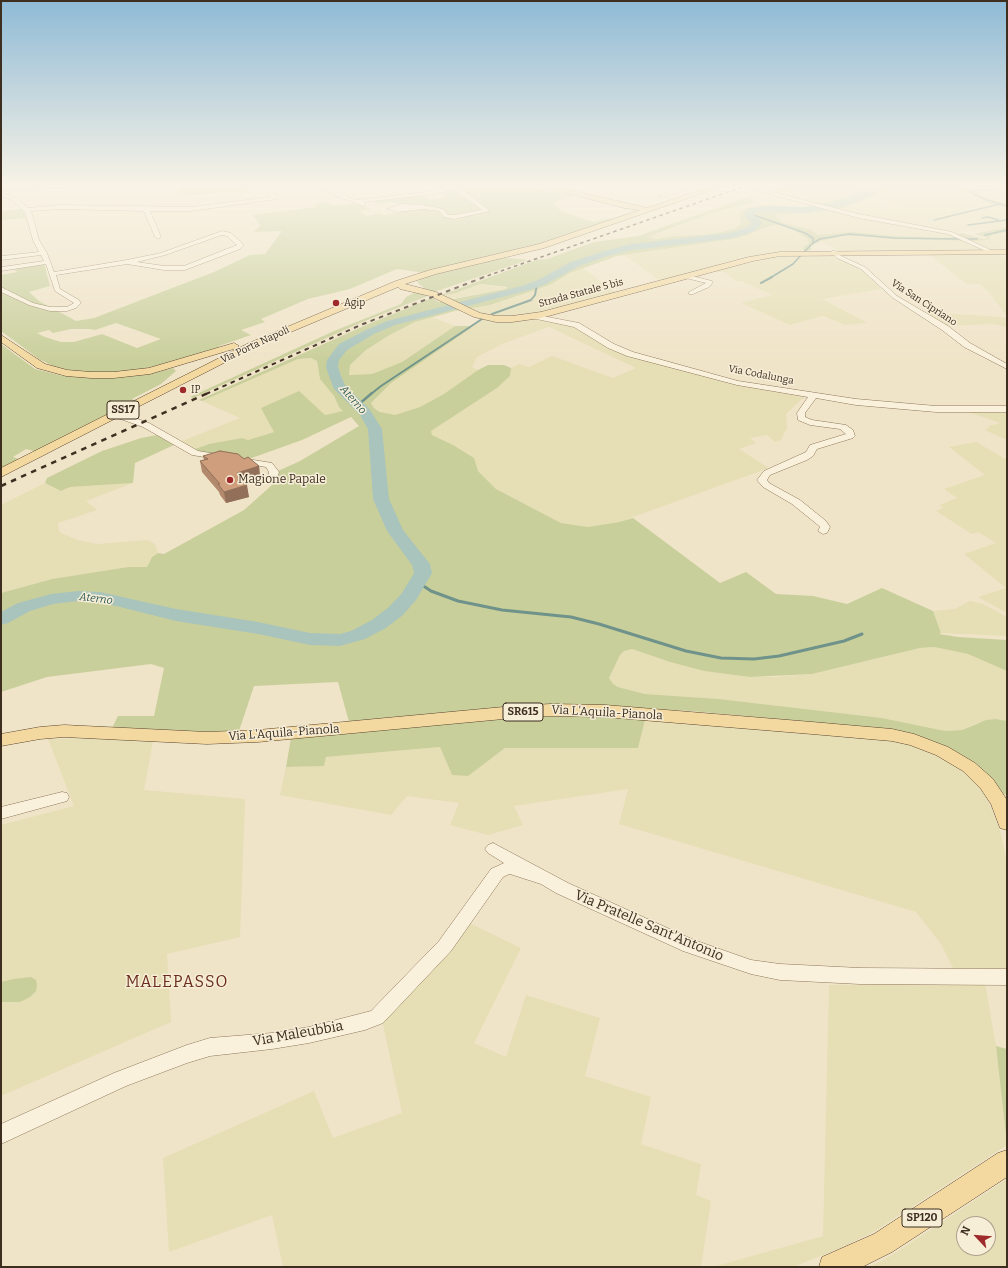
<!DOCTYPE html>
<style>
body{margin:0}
#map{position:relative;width:1008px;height:1268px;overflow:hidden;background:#f0e4c8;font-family:Bitter,serif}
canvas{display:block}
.frame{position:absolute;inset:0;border:2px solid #3d2e20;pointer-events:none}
.north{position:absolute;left:956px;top:1216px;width:40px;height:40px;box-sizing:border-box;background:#f7eed8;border:1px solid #ada18e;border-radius:50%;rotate:296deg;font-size:11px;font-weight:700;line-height:16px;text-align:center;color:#3d2e20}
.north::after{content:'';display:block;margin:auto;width:14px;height:18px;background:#9e2a2b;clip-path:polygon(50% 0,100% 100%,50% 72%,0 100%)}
</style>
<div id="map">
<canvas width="1008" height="1268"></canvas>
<div class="frame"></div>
<div class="north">N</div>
</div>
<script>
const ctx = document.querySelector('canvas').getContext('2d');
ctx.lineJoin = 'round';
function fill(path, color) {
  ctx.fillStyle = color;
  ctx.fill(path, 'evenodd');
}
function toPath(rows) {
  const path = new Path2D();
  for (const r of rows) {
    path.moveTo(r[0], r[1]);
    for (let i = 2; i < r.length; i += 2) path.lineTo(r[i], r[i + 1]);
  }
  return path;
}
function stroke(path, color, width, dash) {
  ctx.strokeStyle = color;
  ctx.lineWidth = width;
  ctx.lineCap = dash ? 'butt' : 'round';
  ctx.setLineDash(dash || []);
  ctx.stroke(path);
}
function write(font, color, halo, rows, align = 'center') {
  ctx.font = font + ' Bitter,serif';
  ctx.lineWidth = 3;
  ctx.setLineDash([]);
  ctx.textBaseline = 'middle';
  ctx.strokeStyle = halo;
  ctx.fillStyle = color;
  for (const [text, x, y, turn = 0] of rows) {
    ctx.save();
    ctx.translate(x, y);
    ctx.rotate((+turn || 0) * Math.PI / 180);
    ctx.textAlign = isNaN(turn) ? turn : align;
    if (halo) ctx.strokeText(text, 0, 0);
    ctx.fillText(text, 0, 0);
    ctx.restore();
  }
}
const farmland = toPath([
 [789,185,872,185,845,197,819,205,768,192],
 [889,185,990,185,989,187,966,188,963,190,995,206,1007,208,1007,227,980,232,975,230,959,232,962,233,952,237,941,238,895,236,853,232,823,236,815,234,809,229,783,223,776,217,775,215,830,210,864,217,902,205,870,197],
 [1000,185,1007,185,1007,204,984,198,974,192,993,190],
 [863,200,893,207,862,217,833,209],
 [755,202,771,205,752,207,739,215,742,224,734,229,702,235,677,236,654,239,649,239,648,237,712,213],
 [775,225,787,226,800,233,808,239,809,243,803,247,802,251,785,252,662,282,624,255,733,239,764,228],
 [1007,232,1007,251,841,252,820,241,842,236,855,236,893,239,987,240,991,235],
 [927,253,998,253,1007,260,1007,316,988,291,979,284,967,284],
 [833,254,862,270,881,289,822,299,868,323,845,325,823,316,790,325,741,303,772,295,741,281,736,281,726,273,715,271,773,257],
 [583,268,616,293,547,312,506,317,480,314,467,309,490,305,550,285,570,273],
 [480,284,508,288,446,300,439,296,456,293],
 [922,312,1004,317,1007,318,1007,327,992,324,948,326],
 [432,317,455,326,402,362,372,374,349,375,350,365,366,350,388,336,415,322],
 [483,319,506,322,538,320,570,325,606,345,731,384,804,397,786,414,787,428,781,440,775,442,767,435,750,438,756,443,739,449,769,468,619,522,588,527,561,523,496,489,453,445,432,435,431,431,497,388,510,376,511,368,519,364,529,367,552,356,613,378,636,368,549,327,502,344,477,357,472,367,478,370,445,394,420,407,395,415,388,415,374,408,371,403,391,383],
 [311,358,317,361,320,379,334,396,339,407,344,411,325,415,248,440,242,438,209,444,195,449,182,441,240,418,202,401,298,359],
 [968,412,1007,413,1007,440,985,430,990,427,988,426,1001,423],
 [976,442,1007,460,1007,613,978,597,1006,588,964,554,996,543,978,532,972,534,936,511,943,508,940,505,957,498,944,489,985,475,949,447],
 [45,483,61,491,70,487,133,483,86,501,97,510,58,523,59,531,63,534,78,540,97,544,147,540,155,544,158,553,152,557,147,567,128,567,52,579,1,593,1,505],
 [970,601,983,604,1007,617,1007,636,941,633,933,611,955,609],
 [934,647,968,654,1007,671,1007,721,996,719,976,723,962,730,945,731,882,718,719,699,645,694,618,687,613,684,609,678,620,655,624,651,632,649,670,662,704,671,750,677,774,677,812,674,920,648],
 [645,720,896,741,934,753,960,768,980,788,986,796,1000,830,1007,863,1007,969,953,968,941,944,916,912,619,824,628,789,514,806,523,825,488,835,450,825,459,803,407,796,391,815,280,795,286,767,324,766,326,757,440,747,452,775,467,776,505,748,638,748],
 [107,738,153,741,144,790,245,799,240,937,167,954,171,1022,1,1096,1,825,74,806,48,739],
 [469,923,521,948,474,1043,506,1057,526,995,600,1018,585,1076,651,1097,641,1144,701,1164,696,1195,711,1201,701,1267,283,1267,272,1215,169,1252,163,1158,314,1091,333,1138,402,1113,382,1020],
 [985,983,996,1046,1007,1145,875,1231,843,1247,793,1267,713,1267,823,1236,829,985],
 [1007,1179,1007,1267,869,1267,892,1255],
 [964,1224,988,1224,988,1248,964,1248]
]);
const green = toPath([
 [206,185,262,185,263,188,185,196,178,188],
 [433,185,516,185,576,195,553,203,561,211,593,222,612,218,616,219,539,245,424,273,397,269,350,289,308,299,261,319,265,322,241,330,251,335,219,346,217,349,156,366,142,369,116,372,89,372,63,369,53,366,39,359,1,331,1,275,17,272,13,268,44,263,50,286,29,292,39,301,76,321,94,318,214,272,250,255,265,254,282,231,254,232,260,225,253,215,317,207,314,204,327,202,334,206,357,203,372,209,359,211,366,216,380,213,384,215,402,212,405,208,394,202,373,204,377,200,423,194,429,200,447,197,438,191],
 [116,323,161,339,137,348,102,334,74,342,61,342,45,337,37,333,49,330,53,333,71,329,90,329,95,330],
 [872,185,889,185,873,196,843,208,824,211,776,215,776,217,783,223,809,229,818,235,853,232,895,236,941,238,952,237,962,233,984,239,988,238,973,234,1007,227,1007,232,992,235,989,237,990,239,987,240,976,241,893,239,855,236,842,236,820,241,811,246,811,250,806,251,803,250,803,247,809,243,808,239,791,228,783,225,775,225,764,228,745,236,733,239,617,256,570,273,550,285,490,305,455,311,415,322,388,336,366,350,350,365,349,375,372,374,402,362,455,326,468,326,471,328,391,383,371,403,374,408,380,412,395,415,420,407,444,394,478,370,488,365,504,365,511,368,510,376,497,388,431,431,432,435,453,445,474,458,478,471,496,489,561,523,588,527,619,522,633,518,720,583,746,572,776,594,813,596,847,604,882,588,933,611,941,633,939,634,958,637,1007,640,1007,671,968,654,934,647,920,648,812,674,750,677,704,671,670,662,632,649,624,651,620,655,609,678,613,684,618,687,645,694,719,699,882,718,945,731,962,730,986,720,996,719,1007,721,1007,795,1001,793,986,775,874,728,691,711,597,706,349,722,338,682,254,686,239,731,200,732,112,728,118,716,154,716,164,668,151,664,47,677,1,692,1,593,52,579,128,567,147,567,152,557,158,553,164,554,244,510,272,485,278,471,300,461,359,426,351,417,302,440,249,459,203,453,195,449,209,444,242,438,248,440,274,432,261,408,299,391,325,415,343,411,339,407,334,396,320,379,317,361,311,358,298,359,202,401,199,400,366,325,432,298,439,302,505,289,508,287,480,284,456,293,439,296,536,260,547,259,594,242,638,236,756,194,759,194,749,198,755,202,712,213,671,228,648,237,654,239,677,236,702,235,721,232,734,229,741,224,739,215,740,211,752,207,771,205,798,208,814,206,845,197],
 [990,185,1000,185,993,190,974,192,984,198,1007,204,1007,208,995,206,963,191,966,188,988,190,992,188,989,187],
 [23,209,26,218,1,220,1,211],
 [510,258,528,260,434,292,435,293,360,323,193,398,190,397,334,331,401,304,406,297,424,288,417,282,423,277,493,259],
 [1,344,35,369,63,376,110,378,150,374,173,368,176,371,161,384,132,399,136,401,37,452,26,449,13,457,22,460,1,470],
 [157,435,174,445,135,463,133,483,70,487,61,491,45,483,47,478,102,451,141,438],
 [574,716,645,720,638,748,505,748,468,776,452,775,440,747,326,757,324,766,286,767,291,738,416,725,526,717],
 [31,977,36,980,37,985,36,991,30,997,20,1002,1,1002,1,982,14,979],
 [996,1046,1007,1049,1007,1145]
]);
const streamFar3 = toPath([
 [996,185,995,188,991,190,976,190,971,192,985,199,1007,206],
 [748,213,805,233,813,238,813,243],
 [982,218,988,217,998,220],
 [934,220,1000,204],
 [968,225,1007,220],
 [985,235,1007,230],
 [967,239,977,239],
 [804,252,813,243,820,239,849,234,894,238,962,239],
 [770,278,793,264,802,254]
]);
const streamFar2 = toPath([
 [761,283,772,277],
 [492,314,531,300,535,295,537,284],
 [371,394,381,386,482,319]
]);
const streamFar1 = toPath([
 [358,405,372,393]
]);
const stream = toPath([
 [419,583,431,591,458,601,502,610,571,617,599,624,686,651,721,658,754,659,779,656,844,641,862,634]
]);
const river = toPath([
 [875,185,885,185,860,201,832,209,806,213,755,212,753,214,762,222,759,227,752,232,733,238,632,250,607,256,579,266,546,284,533,289,395,325,374,334,347,350,339,360,338,367,341,376,345,385,370,410,382,429,389,499,403,530,430,564,432,573,416,600,403,615,386,628,365,639,340,646,310,645,258,634,176,621,100,602,78,601,53,604,30,611,8,623,1,625,1,612,18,603,51,594,78,591,100,592,176,609,258,622,310,633,340,634,351,631,372,620,389,607,402,593,414,573,412,565,387,531,373,499,368,429,360,415,334,389,329,376,326,367,327,360,339,344,366,330,387,321,525,285,538,280,571,262,601,252,632,244,729,233,746,228,752,224,744,214,749,208,767,206,806,207,831,203,854,197,875,185]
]);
const minor = toPath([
 [49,185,87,185,84,187,1,191,1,187,49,185],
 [262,185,268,185,278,198,277,199,191,211,150,211,161,237,158,239,155,237,144,211,60,209,31,211,39,240,47,253,54,272,127,260,161,253,222,231,231,233,244,245,240,249,185,270,164,270,127,264,56,275,60,289,79,300,81,303,76,308,67,311,50,311,29,305,1,292,1,287,33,303,50,307,67,307,74,303,55,291,46,264,1,271,2,267,44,261,41,255,1,260,2,256,39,252,33,240,25,212,12,200,1,196,1,192,16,198,28,208,60,205,191,207,271,197,262,185],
 [222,235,227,236,237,245,184,266,164,266,137,262,165,255,222,235],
 [314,185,321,185,356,200,435,191,449,185,456,185,490,211,454,219,444,217,439,211,423,209,398,212,387,209,401,204,423,205,443,209,448,215,454,215,482,210,454,189,436,194,363,202,366,204,363,206,331,194,314,185],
 [692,185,701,185,663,197,658,196,692,185],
 [748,185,766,190,781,185,790,185,772,192,859,214,952,232,995,252,990,253,948,234,859,218,746,188,746,186,748,185],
 [832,251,836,251,841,256,865,267,897,296,948,326,970,343,1007,364,1007,369,964,347,942,330,893,298,861,269,837,258,831,252,832,251],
 [688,275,712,281,713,282,709,287,693,294,689,294,689,292,706,283,686,278,685,277,688,275],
 [532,314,579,323,614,344,633,352,738,381,856,399,936,406,1007,406,1007,412,936,412,856,405,816,398,805,413,805,417,812,420,846,425,853,430,855,436,853,438,817,449,813,456,807,460,770,475,767,480,769,483,800,500,826,521,830,527,827,533,823,534,818,531,820,527,818,525,792,504,763,487,757,480,764,471,806,452,810,445,846,434,840,429,810,425,798,420,797,413,808,397,737,385,627,356,608,348,574,327,532,318,532,314],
 [115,411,149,423,198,451,272,463,279,472,277,481,275,483,269,483,267,481,269,472,266,467,192,455,143,427,112,416,111,414,112,412,115,411],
 [62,792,67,793,69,797,67,801,1,819,1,807,62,792],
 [493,843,568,883,694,940,751,960,780,964,860,968,1007,969,1007,985,860,984,780,980,751,974,683,951,556,893,541,884,510,874,507,875,503,877,451,951,383,1023,365,1030,309,1043,272,1049,210,1056,187,1063,126,1086,1,1144,1,1124,114,1073,187,1045,210,1038,272,1033,309,1027,371,1011,439,941,491,869,504,863,488,853,485,849,488,845,493,843]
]);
const major = toPath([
 [537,185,548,185,647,208,716,185,726,185,544,248,436,274,405,284,436,292,480,313,496,316,512,316,541,312,749,257,780,252,1007,250,1007,254,780,256,753,261,541,318,512,322,496,322,474,317,430,296,400,289,398,287,255,347,1,477,1,468,249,343,396,281,430,270,539,244,640,210,624,208,537,185],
 [1,335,45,364,67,370,91,372,114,372,149,368,234,343,239,346,237,348,150,374,114,378,91,378,66,376,37,368,1,342,1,335],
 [551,704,605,705,812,722,892,729,914,734,948,747,975,763,993,779,1007,800,1007,830,1000,828,991,804,981,789,963,771,936,755,910,745,892,741,812,734,605,717,551,716,514,718,258,742,207,744,64,737,40,739,1,746,1,734,40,727,64,725,207,732,258,730,514,706,551,704],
 [1007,1150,1007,1177,892,1252,862,1267,819,1267,822,1257,874,1234,998,1153,1007,1150]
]);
const railFar2 = toPath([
 [481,278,748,185]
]);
const railFar1 = toPath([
 [206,394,363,324,484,277]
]);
const rail = toPath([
 [1,486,208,393]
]);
const wall = toPath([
 [203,456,244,459,259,466,260,477,244,482,249,497,226,503,220,495,219,492,202,472,200,461,204,460]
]);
const shadedWall = toPath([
 [259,466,260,477,239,484,237,473],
 [247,485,249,497,226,503,224,492]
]);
const building = toPath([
 [220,451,238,454,244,459,248,457,259,466,237,473,247,485,224,492,218,484,220,484,200,461,208,459,203,456,220,451]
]);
const markers = [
 [336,303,4,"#9e2a2b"],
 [183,390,4,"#9e2a2b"],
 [230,480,4,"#9e2a2b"]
];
const farStreetnames = [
 ["Strada Statale 5 bis",581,293,-15],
 ["Via San Cipriano",924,303,33],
 ["Via Porta Napoli",255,345,-25],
 ["Via Codalunga",761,375,11]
];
const farPoinames = [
 ["Agip",344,303],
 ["IP",191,390]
];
const farWaternames = [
 ["Aterno",353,400,49],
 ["Aterno",96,599,7]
];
const shields = [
 [123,410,32],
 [523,712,40],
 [922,1218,40]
];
const shieldNames = [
 ["SS17",123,410],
 ["SR615",523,712],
 ["SP120",922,1218]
];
const poiNames = [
 ["Magione Papale",238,480]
];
const streetNames = [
 ["Via L'Aquila-Pianola",607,713,3],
 ["Via L'Aquila-Pianola",284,733,-4]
];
const nearStreetnames = [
 ["Via Pratelle Sant'Antonio",649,926,23],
 ["Via Maleubbia",298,1034,-10]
];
const nearNeighbourhoodnames = [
 ["MALEPASSO",177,983]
];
fill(farmland, '#e6deb5');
fill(green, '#c9cf9b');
stroke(streamFar3, '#6f938a', 1.5);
stroke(streamFar2, '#6f938a', 2);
stroke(streamFar1, '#6f938a', 2.5);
stroke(stream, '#6f938a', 3);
fill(river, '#a9c4bc');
stroke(minor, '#8d765c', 1);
stroke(major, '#5b4430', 1);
fill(minor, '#faf1dc');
fill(major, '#f3d9a0');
stroke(railFar2, '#3d2e20', 1.5, [3.5, 3.5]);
stroke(railFar1, '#3d2e20', 2, [4.5, 4.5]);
stroke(rail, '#3d2e20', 2.5, [5.5, 5.5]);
fill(wall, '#b2896c');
fill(shadedWall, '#916f58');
fill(building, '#cf9f7d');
stroke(building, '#916f58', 1);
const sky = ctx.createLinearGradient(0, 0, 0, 363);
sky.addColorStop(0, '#8fbad6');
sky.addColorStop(0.51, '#f8f3e6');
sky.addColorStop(1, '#f8f3e600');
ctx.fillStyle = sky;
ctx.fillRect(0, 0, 1008, 363);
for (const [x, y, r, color] of markers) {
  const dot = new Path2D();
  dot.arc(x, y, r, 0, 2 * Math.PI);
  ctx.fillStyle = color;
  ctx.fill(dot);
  stroke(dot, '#f7eed8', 1.5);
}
write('10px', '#3d2e20', '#f7eed8', farStreetnames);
write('10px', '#3d2e20', '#f7eed8', farPoinames, 'left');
write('italic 11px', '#2f5d5a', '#f7eed8', farWaternames);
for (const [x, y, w] of shields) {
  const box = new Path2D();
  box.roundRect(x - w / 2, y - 9, w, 18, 3);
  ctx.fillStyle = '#f7eed8';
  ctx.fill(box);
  stroke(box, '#3d2e20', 1);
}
write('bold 11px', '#3d2e20', null, shieldNames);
write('12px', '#3d2e20', '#f7eed8', poiNames, 'left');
write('12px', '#3d2e20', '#f7eed8', streetNames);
write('14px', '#3d2e20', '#f7eed8', nearStreetnames);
ctx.letterSpacing = '1px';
write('16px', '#6b2e1e', '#f7eed8', nearNeighbourhoodnames);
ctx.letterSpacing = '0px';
</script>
